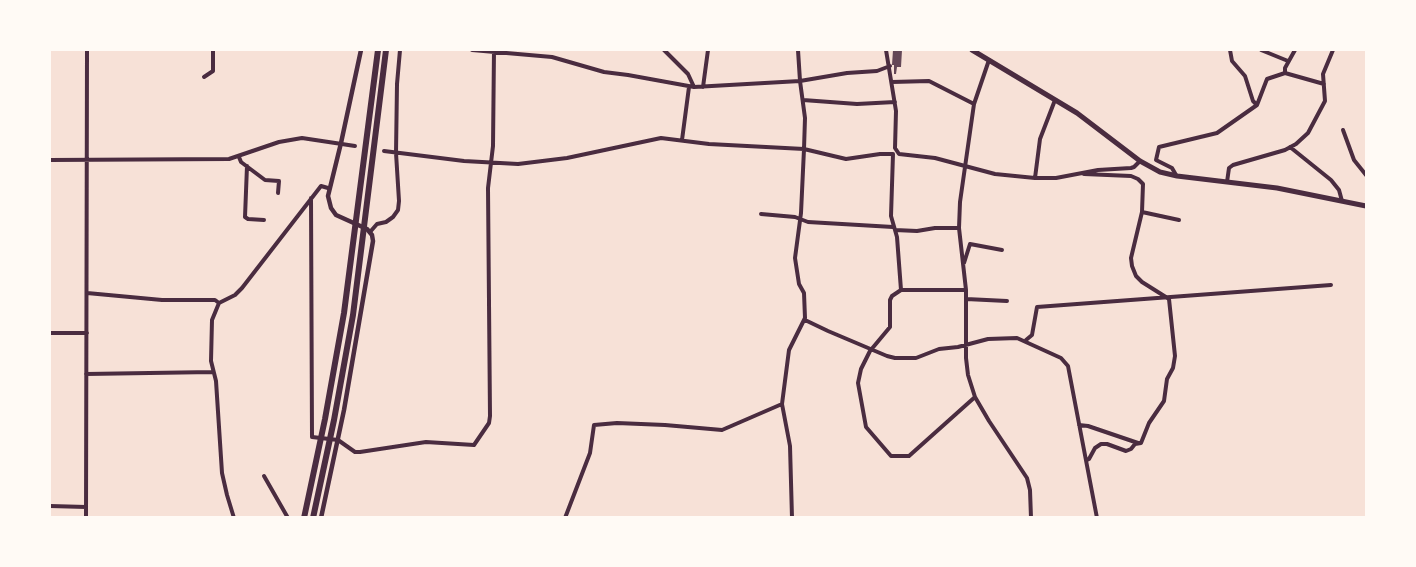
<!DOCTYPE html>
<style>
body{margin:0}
#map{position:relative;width:1416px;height:567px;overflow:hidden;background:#f7e1d7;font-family:"IBM Plex Sans",sans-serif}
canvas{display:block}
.frame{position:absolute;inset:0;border:51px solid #fffaf5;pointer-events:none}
</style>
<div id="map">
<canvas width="1416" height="567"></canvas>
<div class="frame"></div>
</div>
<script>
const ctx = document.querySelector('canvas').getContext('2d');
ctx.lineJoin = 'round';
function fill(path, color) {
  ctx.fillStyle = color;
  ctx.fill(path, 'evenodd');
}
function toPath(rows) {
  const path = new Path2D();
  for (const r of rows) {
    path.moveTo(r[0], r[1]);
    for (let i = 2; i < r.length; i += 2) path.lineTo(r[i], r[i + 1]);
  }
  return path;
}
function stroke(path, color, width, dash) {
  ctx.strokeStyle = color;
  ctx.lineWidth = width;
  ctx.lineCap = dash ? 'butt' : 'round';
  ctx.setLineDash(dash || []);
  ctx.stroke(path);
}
const building = toPath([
 [893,50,902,50,901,67,897,67,896,74,894,74,894,65,892,65]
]);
const minor = toPath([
 [472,50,552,57,604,72,628,75,694,87,800,81,847,73,877,71,890,66],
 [664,50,688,74,694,87],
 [886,50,896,111,895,148,899,154,935,158,995,174,1035,178,1056,178,1098,170,1131,168,1134,167,1140,161],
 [1230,50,1232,61,1245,76,1253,101,1257,105],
 [1261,50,1288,61],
 [989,60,974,104,960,202,959,228,966,290,966,358,968,375,975,397,989,421,1027,478,1030,490,1031,518],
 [1285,73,1285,68,1295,50],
 [204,77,213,71,213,50],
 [892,82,929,81,974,104],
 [703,87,708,50],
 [803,100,857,104,895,102],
 [1343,130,1354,160,1366,175],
 [682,140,689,87],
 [1290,147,1331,180,1339,190,1342,201],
 [384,151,464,161,518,164,567,158,661,138,709,144,804,149,805,118,800,81,798,50],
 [893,154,891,216,897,237,901,290],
 [239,157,241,162,265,180,279,181,278,193],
 [50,160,229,159,279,142,302,138,355,146],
 [247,166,245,217,248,219,264,220],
 [1084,174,1131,176,1138,179,1143,184,1142,212,1131,258,1132,266,1136,276,1142,282,1169,299,1175,356,1173,368,1167,379,1164,401,1149,423,1141,443,1135,444,1131,449,1126,451,1107,444,1101,444,1095,448,1089,459,1087,460],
 [1176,175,1172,168,1156,160,1159,147,1217,133,1257,105,1267,79,1285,73,1324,84],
 [1035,178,1040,139,1055,100],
 [1227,182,1229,168,1233,165,1285,150,1296,144,1308,133,1325,101,1323,74,1333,50],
 [311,198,312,437,338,440,355,452,360,452,426,442,474,445,489,423,490,416,488,188,493,146,494,50],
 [1142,212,1179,220],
 [761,214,795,217,808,222,893,227],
 [895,230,917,231,935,228,959,228],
 [370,232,377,224,386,222,393,217,398,210,399,201,396,153,397,84,400,50],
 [964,263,970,244,1002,250],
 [966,290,901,290,892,296,890,300,890,327,870,351,861,369,858,383,866,427,891,456,909,456,975,397],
 [87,293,162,300,215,300,219,303],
 [966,299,1007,301],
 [805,320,828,331,887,356,895,358,916,358,939,349,958,347,988,339,1017,338,1061,358,1068,366,1097,518],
 [50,333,87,333],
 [1026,340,1032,335,1037,307,1331,285],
 [86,374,213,372],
 [1079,425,1088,426,1138,443],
 [264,476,288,518],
 [50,506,86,507],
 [86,518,87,50],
 [234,518,227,495,222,473,216,381,211,361,212,320,219,303,235,295,242,288,321,186,328,188],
 [565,518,590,453,594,425,617,423,665,425,722,430,782,404],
 [792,518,790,446,782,404,789,350,805,318,804,293,799,284,795,258,801,213,804,149,846,159,880,154,893,154]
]);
const tertiary = toPath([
 [321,518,344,410,373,241,372,235,367,229,336,215,331,208,328,196,341,143,361,50]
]);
const secondary = toPath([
 [972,50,1077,113,1140,161,1160,172,1177,176,1277,188,1366,206]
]);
const motorway = toPath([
 [304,518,325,419,344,313,378,50],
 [313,518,334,420,353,315,386,50]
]);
fill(building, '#644757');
stroke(minor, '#4a2c40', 4);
stroke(tertiary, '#4a2c40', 4.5);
stroke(secondary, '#4a2c40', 5);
stroke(motorway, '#4a2c40', 6);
</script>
